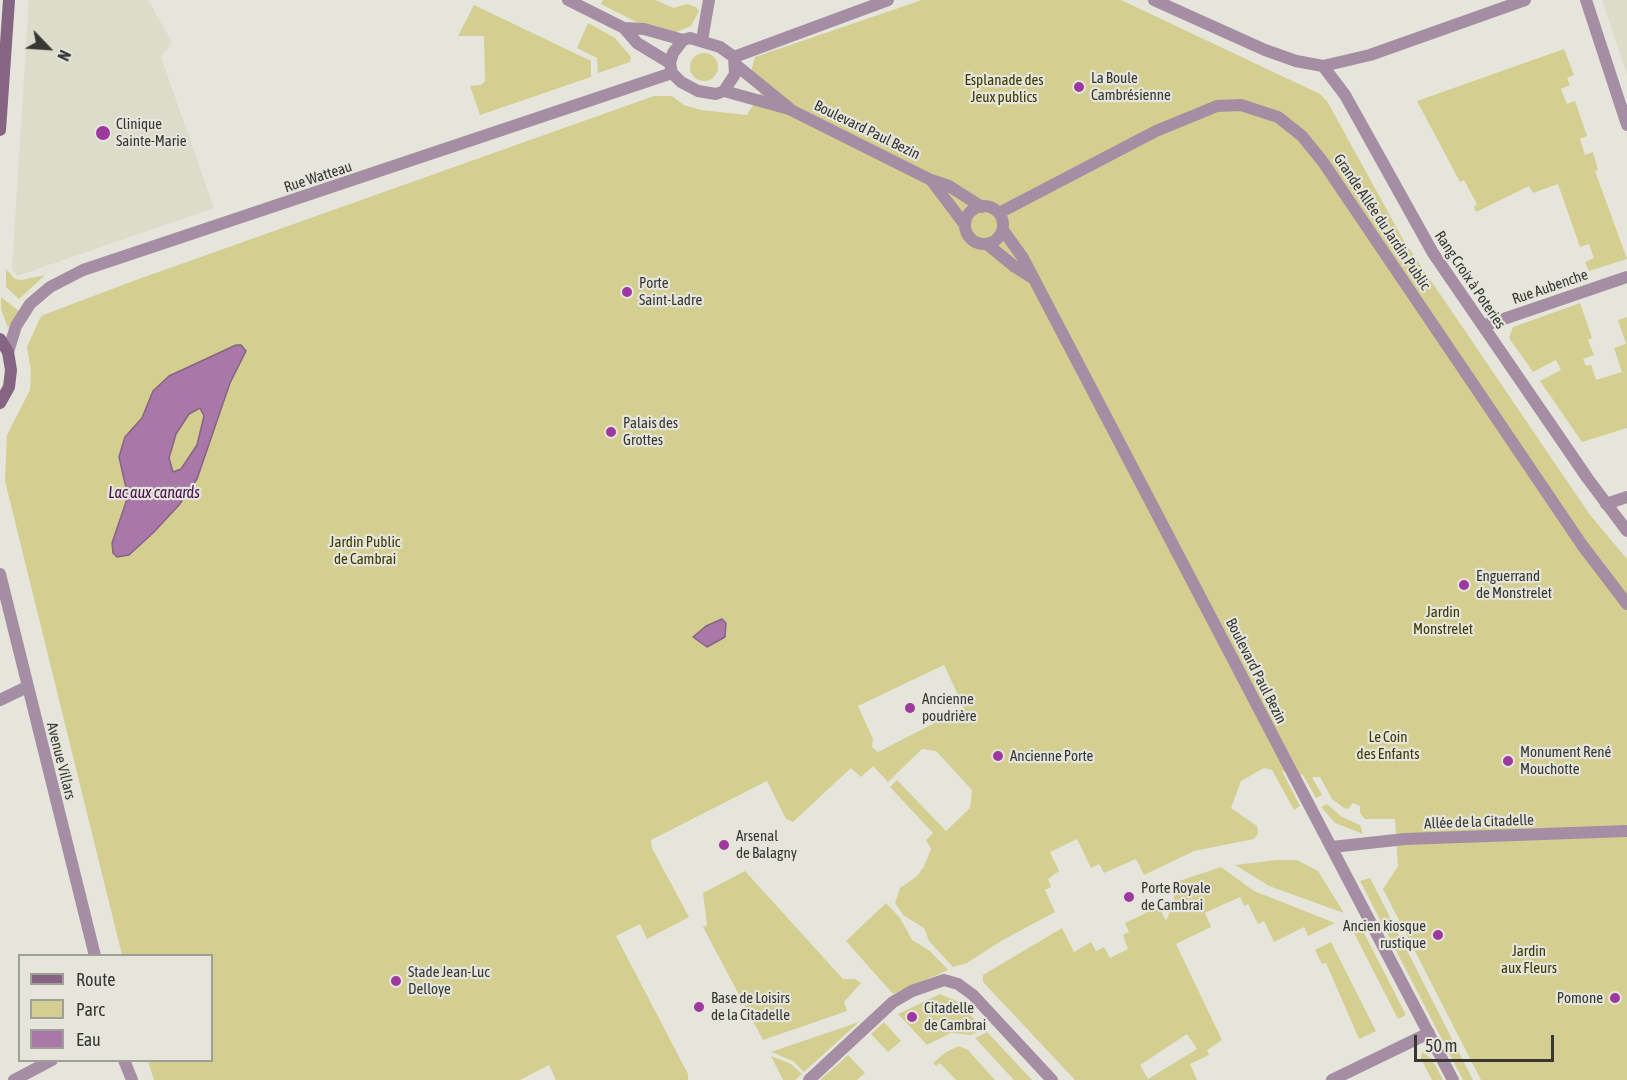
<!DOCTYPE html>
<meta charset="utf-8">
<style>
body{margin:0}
#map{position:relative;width:1627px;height:1080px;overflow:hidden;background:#e5e5dc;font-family:"Asap Condensed",sans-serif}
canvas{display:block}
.legend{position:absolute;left:18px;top:954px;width:195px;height:108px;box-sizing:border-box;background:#e5e5dc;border:2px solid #9f9f99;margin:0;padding:8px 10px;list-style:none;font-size:18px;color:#373734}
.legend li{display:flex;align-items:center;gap:12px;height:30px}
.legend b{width:30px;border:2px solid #9f9f99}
.north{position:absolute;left:18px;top:18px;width:60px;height:60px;-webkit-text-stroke:4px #e5e5dc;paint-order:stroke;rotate:115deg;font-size:16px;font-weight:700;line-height:24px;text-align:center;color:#373734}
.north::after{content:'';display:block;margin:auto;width:21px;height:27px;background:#373734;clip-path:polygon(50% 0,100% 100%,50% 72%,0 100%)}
.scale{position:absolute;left:1414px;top:1035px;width:140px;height:27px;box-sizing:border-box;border:3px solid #373734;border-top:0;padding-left:8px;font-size:18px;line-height:21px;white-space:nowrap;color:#373734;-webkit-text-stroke:4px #e5e5dc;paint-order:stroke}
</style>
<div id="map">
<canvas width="1627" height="1080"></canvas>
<ul class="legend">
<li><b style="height:8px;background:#856484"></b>Route</li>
<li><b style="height:16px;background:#d4cf91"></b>Parc</li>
<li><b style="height:16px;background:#a977a8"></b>Eau</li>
</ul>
<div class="north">N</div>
<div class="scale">50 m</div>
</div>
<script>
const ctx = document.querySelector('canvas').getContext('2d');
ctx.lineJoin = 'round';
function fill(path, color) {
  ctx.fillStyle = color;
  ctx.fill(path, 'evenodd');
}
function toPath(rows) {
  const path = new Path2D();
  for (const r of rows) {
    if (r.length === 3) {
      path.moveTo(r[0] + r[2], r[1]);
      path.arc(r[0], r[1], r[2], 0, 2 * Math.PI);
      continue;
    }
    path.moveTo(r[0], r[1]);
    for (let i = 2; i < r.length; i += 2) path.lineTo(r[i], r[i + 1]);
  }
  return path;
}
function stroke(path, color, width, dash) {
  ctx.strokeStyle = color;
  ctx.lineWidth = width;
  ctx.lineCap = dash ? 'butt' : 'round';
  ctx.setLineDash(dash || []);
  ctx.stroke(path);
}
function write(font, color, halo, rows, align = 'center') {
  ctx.font = font + ' "Asap Condensed",sans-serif';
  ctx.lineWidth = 4.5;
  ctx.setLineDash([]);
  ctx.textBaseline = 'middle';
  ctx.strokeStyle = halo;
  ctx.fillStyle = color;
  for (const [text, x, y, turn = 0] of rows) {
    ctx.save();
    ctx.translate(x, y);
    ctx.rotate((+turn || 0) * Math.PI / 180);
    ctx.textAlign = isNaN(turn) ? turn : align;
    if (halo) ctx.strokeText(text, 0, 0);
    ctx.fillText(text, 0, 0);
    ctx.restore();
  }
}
const built = toPath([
 [29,0,148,0,172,42,161,57,214,208,17,276,12,269],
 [1602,0,1627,0,1627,75]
]);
const green = toPath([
 [603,0,655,0,674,8,687,4,696,7,699,11,691,26,674,33,650,29,601,4],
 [922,0,1121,0,1320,94,1327,101,1404,241,1590,515,1627,559,1627,1080,1481,1080,1383,889,1398,866,1395,819,1365,819,1360,813,1360,806,1353,803,1348,809,1344,808,1332,799,1320,777,1312,777,1322,795,1316,798,1303,775,1282,771,1300,806,1294,810,1272,770,1264,768,1241,781,1231,808,1257,826,1258,834,1254,839,1194,851,1144,875,1136,859,1104,873,1099,864,1091,868,1077,839,1050,852,1059,871,1048,879,1051,887,1045,890,1055,912,1001,941,967,963,953,967,929,941,924,928,903,915,895,903,900,888,916,877,924,867,931,849,926,840,933,833,890,787,897,780,946,831,970,808,972,790,936,751,922,749,888,782,873,766,861,777,851,768,793,822,786,819,767,781,651,840,652,848,689,917,647,939,640,924,616,936,688,1074,688,1080,556,1080,549,1065,520,1080,154,1080,148,1061,212,1060,212,956,122,955,5,481,7,435,30,390,31,372,27,347,40,318,43,315,136,280,654,96,672,96,684,105,701,110,747,115,766,84,751,72,755,57],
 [944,665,964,708,878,752,872,747,873,739,858,706],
 [474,5,591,61,591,77,480,115,470,86,481,85,485,81,484,36,458,36],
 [588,23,615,38,631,57,630,62,598,73,597,58,577,48],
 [1564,49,1574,75,1567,78,1570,85,1561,89,1567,104,1575,101,1587,136,1580,139,1585,155,1593,152,1598,170,1595,171,1627,259,1589,271,1585,262,1594,258,1589,244,1580,247,1558,184,1533,193,1529,186,1476,212,1474,207,1477,204,1464,180,1460,182,1417,101],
 [704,67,14],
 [6,269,15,279,22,280,45,275,19,299,6,287],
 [1,297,19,311,8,328,1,309],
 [1580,303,1592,338,1588,340,1594,355,1583,359,1586,366,1591,365,1596,380,1622,372,1614,348,1626,344,1618,320,1627,317,1627,428,1582,442,1540,381,1561,370,1556,360,1533,372,1509,338,1513,327],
 [1327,804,1342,817,1360,825,1363,834,1335,823,1321,807],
 [1277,860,1297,860,1318,871,1344,913,1269,886,1235,865],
 [1221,867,1254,891,1335,923,1308,936,1304,927,1274,942,1264,921,1258,924,1248,904,1244,906,1240,897,1205,913,1211,927,1176,944,1222,1040,1207,1050,1209,1055,1190,1064,1197,1080,1075,1080,983,982,983,975,1062,928,1074,952,1091,942,1096,951,1104,947,1110,958,1128,949,1123,935,1129,932,1125,923,1146,913,1144,907,1156,901,1166,921,1174,902,1173,883],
 [1187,1034,1197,1049,1148,1079,1140,1065],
 [745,871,843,979,855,979,861,983,844,1002,847,1011,763,1040,703,927,707,925,703,893],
 [1370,878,1473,1080,1463,1080,1360,881],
 [886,903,900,918,912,940,930,951,948,970,893,994,846,941],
 [1361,927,1406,1015,1398,1019,1353,931],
 [1331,942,1376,1031,1359,1039,1326,963,1322,964,1315,950],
 [940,994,957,1001,984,1029,971,1035,951,1033,927,1045,898,1014],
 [859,1022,804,1072,793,1061,771,1052],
 [884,1022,901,1041,888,1052,871,1034],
 [987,1032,1032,1080,1014,1080,975,1038],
 [959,1046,968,1050,995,1080,956,1080,940,1063,936,1066,933,1063,946,1052],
 [1422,1052,1432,1059,1443,1080,1432,1080,1421,1059],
 [848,1055,865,1073,857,1080,820,1080],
 [771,1056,791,1064,802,1074,795,1080,783,1080]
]);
const water = toPath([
 [236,345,241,345,246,351,230,383,197,479,179,505,154,532,129,555,117,557,113,553,112,543,126,502,127,492,119,457,125,437,142,418,153,391,169,376,236,345],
 [200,408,204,416,197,445,181,469,173,472,169,458,176,434,189,414,200,408],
 [722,619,726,623,725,637,707,647,693,637,706,626,722,619]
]);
const street = toPath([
 [568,0,624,28,644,29,683,40],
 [1154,0,1265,50,1296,61,1323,66,1370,55,1525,0],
 [1586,0,1627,125],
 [624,28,637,43,670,63],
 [690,38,720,47,734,57,735,74,724,91,716,94,698,91,681,82,672,73,670,63,673,53,683,40,690,38],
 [702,40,709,0],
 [734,57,888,0],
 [736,65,789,108],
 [1323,66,1345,95,1433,253,1588,479,1627,531],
 [724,91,789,109,931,180,949,186,982,207],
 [931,180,965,225],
 [984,225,19],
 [999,213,1156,131,1217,106,1241,105,1278,117,1302,136,1323,162,1582,545,1627,604],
 [1003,230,1023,258,1453,1080],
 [987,244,1015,267,1031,277],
 [1483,326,1627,277],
 [8,352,16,326,30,304,50,287,83,270,672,73],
 [1606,504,1627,497],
 [0,574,95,956],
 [0,700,27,687],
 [1332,847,1405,839,1627,831],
 [124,1060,132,1080],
 [14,1080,52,1060],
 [809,1080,893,1002,912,991,944,980,958,984,973,995,1052,1080],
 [1332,1080,1429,1033]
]);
const secondary = toPath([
 [0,130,9,0],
 [0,339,8,352,11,370,9,387,0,403]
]);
const markers = [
 [1079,87,6,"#9d399e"],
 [103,133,8,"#9d399e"],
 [627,292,6,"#9d399e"],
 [611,432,6,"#9d399e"],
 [1464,585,6,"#9d399e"],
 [910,708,6,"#9d399e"],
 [998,756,6,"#9d399e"],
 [1508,761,6,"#9d399e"],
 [724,845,6,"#9d399e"],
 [1129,897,6,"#9d399e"],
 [1438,935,6,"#9d399e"],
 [396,981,6,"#9d399e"],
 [1615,998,6,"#9d399e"],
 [699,1007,6,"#9d399e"],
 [912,1017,6,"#9d399e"]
];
const poiNames = [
 ["La Boule",1091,78],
 ["Cambrésienne",1091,95],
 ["Clinique",116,124],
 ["Sainte-Marie",116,141],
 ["Porte",639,283],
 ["Saint-Ladre",639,300],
 ["Palais des",623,423],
 ["Grottes",623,440],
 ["Enguerrand",1476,576],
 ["de Monstrelet",1476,593],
 ["Ancienne",922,699],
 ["poudrière",922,716],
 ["Monument René",1520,752],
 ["Mouchotte",1520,769],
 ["Ancienne Porte",1010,756],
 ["Arsenal",736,836],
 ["de Balagny",736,853],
 ["Porte Royale",1141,888],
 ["de Cambrai",1141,905],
 ["Ancien kiosque",1426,926,"right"],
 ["rustique",1426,943,"right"],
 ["Stade Jean-Luc",408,972],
 ["Delloye",408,989],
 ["Base de Loisirs",711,998],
 ["de la Citadelle",711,1015],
 ["Pomone",1603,998,"right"],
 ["Citadelle",924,1008],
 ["de Cambrai",924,1025]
];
const parkNames = [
 ["Esplanade des",1004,80],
 ["Jeux publics",1004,97],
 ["Jardin Public",365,542],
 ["de Cambrai",365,559],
 ["Jardin",1443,612],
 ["Monstrelet",1443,629],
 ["Le Coin",1388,737],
 ["des Enfants",1388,754],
 ["Jardin",1529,951],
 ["aux Fleurs",1529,968]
];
const streetNames = [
 ["Boulevard Paul Bezin",867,130,26],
 ["Rue Watteau",318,177,-18],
 ["Grande Allée du Jardin Public",1382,222,56],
 ["Rang Croix à Poteries",1470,280,56],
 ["Rue Aubenche",1550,287,-19],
 ["Boulevard Paul Bezin",1256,671,63],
 ["Avenue Villars",61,761,76],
 ["Allée de la Citadelle",1479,822,-2]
];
const waterNames = [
 ["Lac aux canards",154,493]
];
fill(built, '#dcdccb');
fill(green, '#d4cf91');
fill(water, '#a977a8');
stroke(water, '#876485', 1.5);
stroke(street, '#a58ea4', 12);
stroke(secondary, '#856484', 12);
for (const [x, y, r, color] of markers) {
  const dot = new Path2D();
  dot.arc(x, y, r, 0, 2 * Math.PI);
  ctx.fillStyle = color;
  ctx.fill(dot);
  stroke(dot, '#e5e5dc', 2);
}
write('15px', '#373734', '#e5e5dc', poiNames, 'left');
write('15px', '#3e3900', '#e5e5dc', parkNames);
write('15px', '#373734', '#e5e5dc', streetNames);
write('italic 16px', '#4b0d4d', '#e5e5dc', waterNames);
</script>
